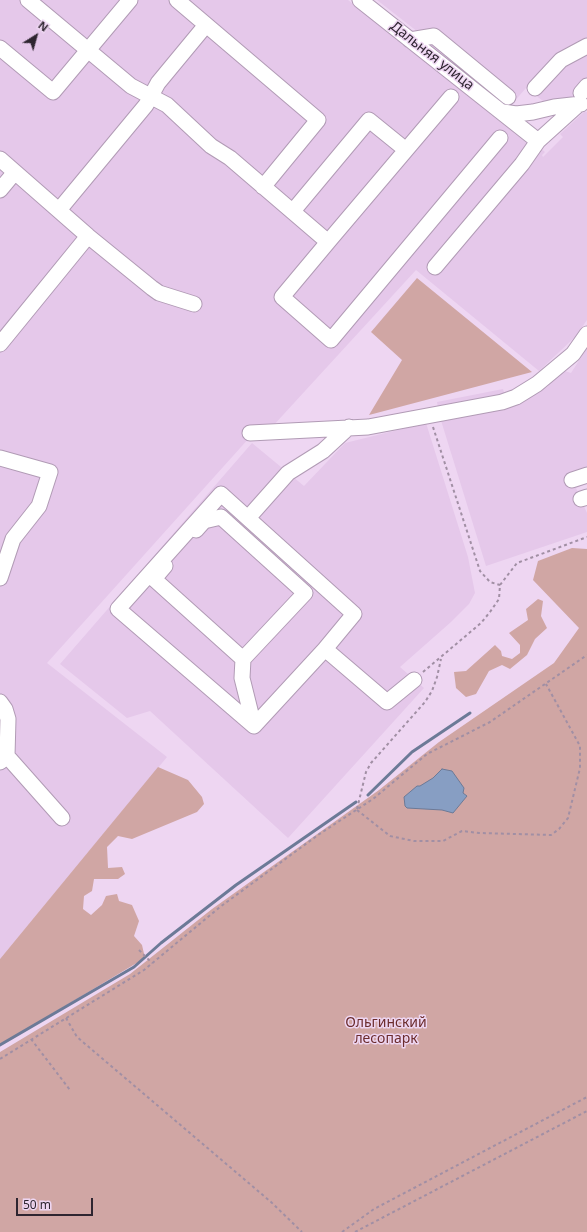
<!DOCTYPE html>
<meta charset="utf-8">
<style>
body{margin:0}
#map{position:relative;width:587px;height:1232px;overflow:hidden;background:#eed6f2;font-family:"Noto Sans",sans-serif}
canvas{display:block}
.north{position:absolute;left:16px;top:16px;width:40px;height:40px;-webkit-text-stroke:3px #eed6f2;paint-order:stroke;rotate:37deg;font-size:11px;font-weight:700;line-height:16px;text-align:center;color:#2e2530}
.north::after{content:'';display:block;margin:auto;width:14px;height:18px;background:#2e2530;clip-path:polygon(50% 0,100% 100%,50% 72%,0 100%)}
.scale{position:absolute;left:16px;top:1198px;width:77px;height:18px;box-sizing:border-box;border:2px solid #2e2530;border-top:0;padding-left:5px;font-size:12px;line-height:14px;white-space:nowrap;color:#2e2530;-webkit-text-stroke:3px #eed6f2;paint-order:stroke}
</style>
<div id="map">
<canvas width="587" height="1232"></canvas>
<div class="north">N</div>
<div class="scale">50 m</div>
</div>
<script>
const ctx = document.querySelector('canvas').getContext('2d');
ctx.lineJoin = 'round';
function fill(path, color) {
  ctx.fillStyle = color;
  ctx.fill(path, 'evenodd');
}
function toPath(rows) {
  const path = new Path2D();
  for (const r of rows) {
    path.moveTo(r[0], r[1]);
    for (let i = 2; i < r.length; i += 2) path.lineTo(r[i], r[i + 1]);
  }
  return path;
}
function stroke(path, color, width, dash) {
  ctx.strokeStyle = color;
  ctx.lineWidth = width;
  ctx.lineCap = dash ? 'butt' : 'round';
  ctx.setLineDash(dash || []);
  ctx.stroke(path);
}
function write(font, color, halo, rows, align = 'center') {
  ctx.font = font + ' "Noto Sans",sans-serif';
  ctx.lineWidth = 3;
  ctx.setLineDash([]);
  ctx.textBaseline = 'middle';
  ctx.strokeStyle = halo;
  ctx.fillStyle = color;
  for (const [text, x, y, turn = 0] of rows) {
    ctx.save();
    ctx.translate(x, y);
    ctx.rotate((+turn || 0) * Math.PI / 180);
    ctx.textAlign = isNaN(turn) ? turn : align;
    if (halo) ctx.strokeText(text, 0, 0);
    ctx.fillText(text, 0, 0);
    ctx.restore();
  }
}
const built = toPath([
 [0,0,348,0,529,145,538,146,545,152,542,155,543,157,563,137,560,134,584,112,587,112,587,320,575,337,539,371,416,270,272,427,250,437,47,663,167,757,0,959],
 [377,0,587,0,587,35,578,39,587,35,587,101,547,104,526,88,513,103,509,106,501,103,423,41,418,32],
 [587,348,587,484,576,488,587,513,587,532,486,566,439,414,437,402,503,389,508,406,547,387,562,370,571,373],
 [426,423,468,557,475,593,469,604,451,622,400,667,424,688,288,838,150,711,127,718,60,664,252,443,304,486,345,443]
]);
const green = toPath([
 [417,278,532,372,369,415,402,360,371,332],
 [572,548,587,549,587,1232,0,1232,0,1052,130,974,212,909,379,790,439,742,554,663,579,628,533,580,538,561],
 [538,599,543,601,541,616,547,628,535,639,527,655,510,669,502,665,489,671,476,694,466,697,456,688,454,672,466,671,495,645,501,651,502,656,512,659,520,653,520,645,509,633,528,620,526,609],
 [158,767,188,780,202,797,204,804,197,812,132,839,118,836,107,847,108,868,122,867,125,874,118,879,94,879,92,891,84,896,83,909,91,915,102,905,106,896,117,894,119,901,132,905,139,921,134,936,142,945,145,958,0,1045,0,959]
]);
const water = toPath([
 [442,769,452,771,464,788,463,793,467,796,453,813,442,810,407,808,405,806,404,797,417,786,420,786,433,778,442,769]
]);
const stream = toPath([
 [368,795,412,752,470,713],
 [0,1045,134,967,161,943,236,885,356,802]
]);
const path = toPath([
 [433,427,480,571,490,582,500,585],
 [423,672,481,623,490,612,499,599,500,585,517,563,587,537],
 [357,809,366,772,371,763,425,702,432,691,437,677,441,659],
 [357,810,390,836,414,841,443,841,462,831,479,833,551,835,559,829,568,818,580,768,580,746,546,684],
 [139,950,152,963],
 [66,1018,77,1037,271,1202,302,1232],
 [31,1039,70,1090],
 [0,1059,144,970,220,907,318,835,373,799,427,754,490,722,587,655],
 [342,1232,374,1209,587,1097],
 [355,1232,587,1111]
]);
const minor = toPath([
 [28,0,131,86,167,105,211,146,230,158,328,242,451,97],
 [177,0,318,120,263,187],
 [360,0,538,141],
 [410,40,434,36,508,97],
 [0,48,53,92,130,0],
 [535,88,561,60,587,46],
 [581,93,587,86],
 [503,112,516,114,533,112,554,107,581,104],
 [0,159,88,236,152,288,159,293,194,304],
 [0,190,15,172],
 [59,210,146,105,158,83,206,25],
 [293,211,369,120,406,150],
 [328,242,282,297,331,340,500,138],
 [435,267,522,164,538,141,579,104],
 [0,344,88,236],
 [250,433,368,427,502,402,516,397,537,384,573,354,587,334],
 [0,458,50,472,39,506,13,539,0,578],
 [572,480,587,475],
 [581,499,587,497],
 [248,518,288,473,323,451,349,427],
 [196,530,204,521,221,517,305,593,243,659,242,678,254,726],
 [165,566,154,579,243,659],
 [325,649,254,726,118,609,221,494,354,614,325,649,387,702,414,680],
 [0,702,5,709,8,719,7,756],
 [0,762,7,756,62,818]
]);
const streetNames = [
 ["Дальняя улица",432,56,38]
];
const parkNames = [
 ["Ольгинский",386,1023],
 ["лесопарк",386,1039]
];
fill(built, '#e5c8ea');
fill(green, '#d0a6a4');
fill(water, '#879ec3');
stroke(water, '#6c7a97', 1);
stroke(stream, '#6c7a97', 3);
stroke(minor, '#b19bb5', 17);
stroke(path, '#a18fa4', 2, [3, 3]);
stroke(minor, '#fff', 15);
write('14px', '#2e2530', '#eed6f2', streetNames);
write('14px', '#6b2c2d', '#eed6f2', parkNames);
</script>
